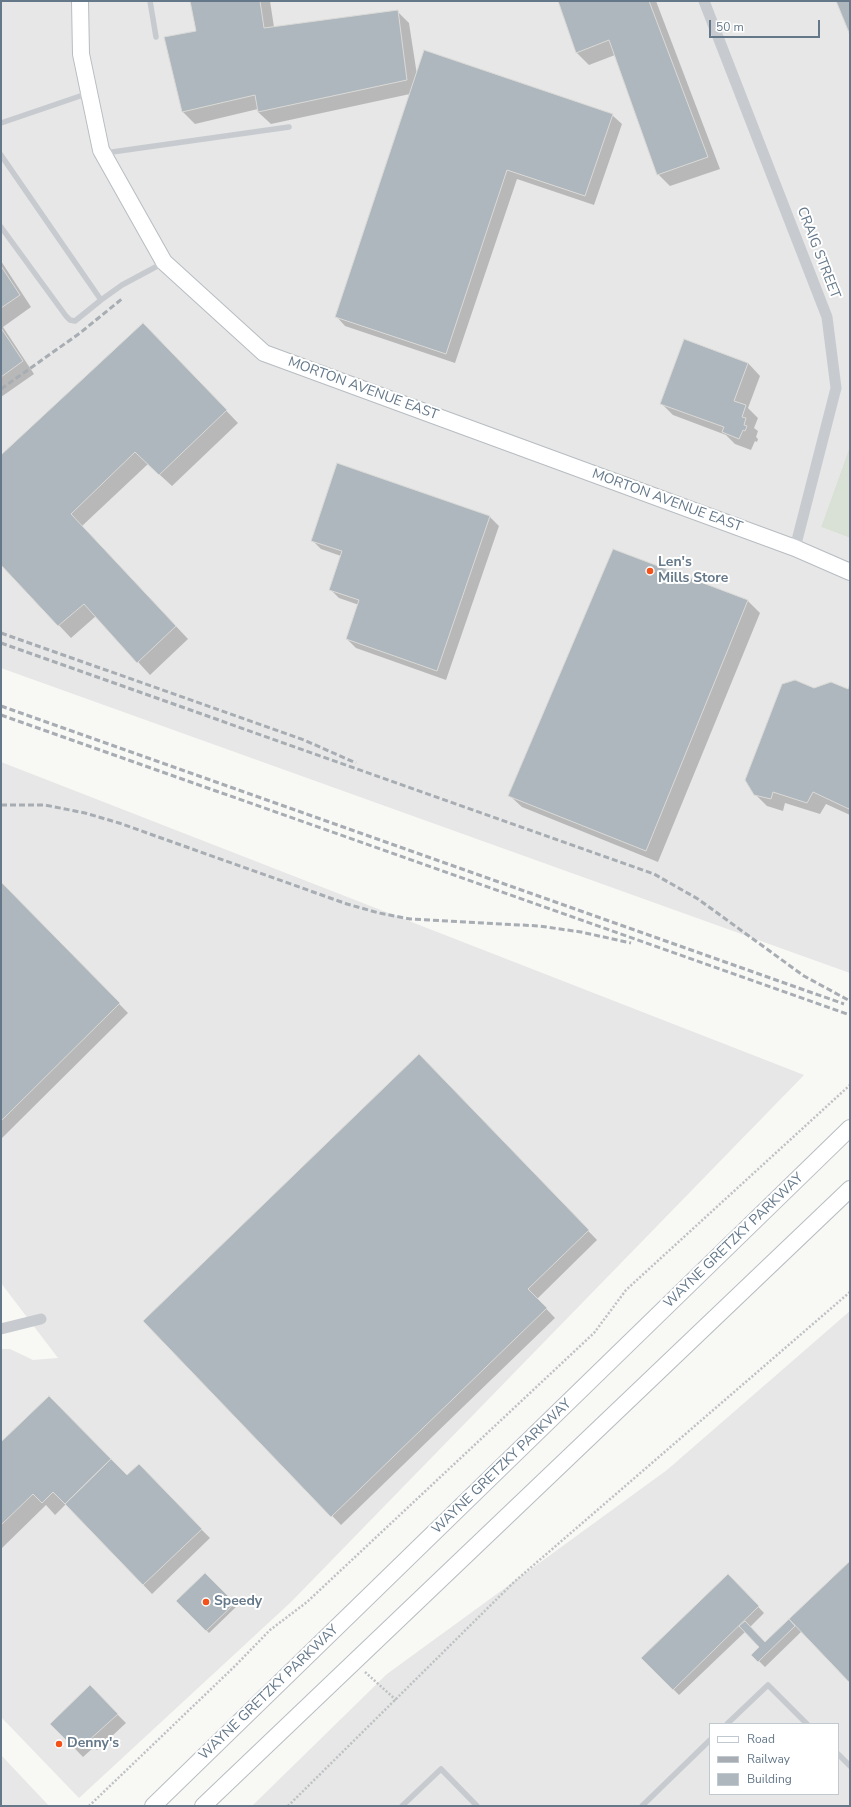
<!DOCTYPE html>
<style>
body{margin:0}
#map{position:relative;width:851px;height:1807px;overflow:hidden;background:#f8f8f5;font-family:"Nunito Sans",sans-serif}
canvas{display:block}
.frame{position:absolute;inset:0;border:2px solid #647889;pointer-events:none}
.legend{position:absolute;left:709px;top:1723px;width:130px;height:72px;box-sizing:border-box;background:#fff;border:1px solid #c1c9d0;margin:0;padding:5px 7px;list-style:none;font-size:12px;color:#647889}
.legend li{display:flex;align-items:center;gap:8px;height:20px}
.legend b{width:20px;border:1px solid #c1c9d0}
.scale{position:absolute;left:709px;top:20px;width:111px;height:18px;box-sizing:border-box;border:2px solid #647889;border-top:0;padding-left:5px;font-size:12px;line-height:14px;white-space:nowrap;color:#647889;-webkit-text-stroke:3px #fff;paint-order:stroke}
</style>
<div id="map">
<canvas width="851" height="1807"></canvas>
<div class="frame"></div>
<ul class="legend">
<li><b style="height:5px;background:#fff"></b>Road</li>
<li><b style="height:5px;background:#a7adb3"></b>Railway</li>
<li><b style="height:11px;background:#aeb7bd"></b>Building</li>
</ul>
<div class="scale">50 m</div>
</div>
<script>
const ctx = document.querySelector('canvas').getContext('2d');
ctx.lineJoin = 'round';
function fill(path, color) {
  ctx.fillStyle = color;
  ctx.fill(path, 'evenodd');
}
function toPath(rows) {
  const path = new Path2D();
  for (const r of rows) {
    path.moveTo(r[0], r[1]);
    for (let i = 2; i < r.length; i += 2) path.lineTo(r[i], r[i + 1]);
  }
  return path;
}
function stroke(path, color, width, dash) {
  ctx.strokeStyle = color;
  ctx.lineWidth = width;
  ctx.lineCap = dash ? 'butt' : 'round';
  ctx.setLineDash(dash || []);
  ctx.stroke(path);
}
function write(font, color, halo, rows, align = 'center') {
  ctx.font = font + ' "Nunito Sans",sans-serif';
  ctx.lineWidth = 4;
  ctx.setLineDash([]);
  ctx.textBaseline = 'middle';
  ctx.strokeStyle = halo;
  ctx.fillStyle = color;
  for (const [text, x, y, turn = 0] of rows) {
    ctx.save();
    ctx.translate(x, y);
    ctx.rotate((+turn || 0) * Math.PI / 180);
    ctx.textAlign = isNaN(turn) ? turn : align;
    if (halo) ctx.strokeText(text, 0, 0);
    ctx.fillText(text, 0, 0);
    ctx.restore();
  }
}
const built = toPath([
 [1,1,850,1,850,446,821,527,850,538,850,973,1,668],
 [1,762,804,1075,291,1602,79,1798,1,1717,1,1349,10,1349,33,1360,58,1358,1,1283],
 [850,1311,850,1806,252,1806,387,1674,667,1470],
 [710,1724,838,1724,838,1794,710,1794],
 [1,1755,49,1806,1,1806]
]);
const green = toPath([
 [850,446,850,538,821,527]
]);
const shadow = toPath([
 [191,1,270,1,274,27,397,11,409,23,417,75,612,115,622,124,594,205,517,179,455,363,345,326,336,316,410,94,271,124,258,112,258,109,195,124,183,112,197,31],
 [559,1,656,1,720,169,670,186,658,174,615,55,589,65,577,53],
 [1,261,31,307,3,327,34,374,1,397],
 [155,336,238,423,172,486,148,464,82,526,188,639,150,675,96,616,71,638,1,564,1,457],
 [748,363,760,376,748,408,758,418,754,428,758,431,756,437,758,439,757,442,755,441,751,450,735,444,726,435,673,415,661,403],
 [490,517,499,526,446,680,356,648,347,639,359,605,339,598,330,589,341,556,321,549,312,540],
 [614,550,748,601,760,613,658,862,522,807,509,795],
 [850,686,850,815,826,804,820,814,785,803,783,811,767,806,755,794,814,689,849,690],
 [1,883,128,1013,1,1139],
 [428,1065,597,1240,537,1299,555,1318,341,1525,145,1321],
 [1,1444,127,1476,138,1466,210,1538,152,1594,66,1504,55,1515,46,1505,1,1549],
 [850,1563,850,1682,802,1631,765,1667,753,1655,761,1647,746,1631,679,1695,642,1658,728,1575,764,1613,750,1627,765,1644,792,1624],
 [205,1574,237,1606,209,1633,178,1601],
 [90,1687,126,1723,97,1750,94,1747,83,1757,51,1724]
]);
const building = toPath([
 [190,1,260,1,264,28,398,10,407,80,258,112,255,95,182,112,164,37,196,31,190,1],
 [558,1,649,1,708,157,657,175,609,40,576,53,558,1],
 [836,1,850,1,850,35,836,1],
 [424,50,613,114,585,196,507,170,446,354,335,317,424,50],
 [1,266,20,295,1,308,1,266],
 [143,323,227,410,159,475,135,452,71,514,176,626,137,663,84,604,58,626,1,565,1,455,143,323],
 [1,328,23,361,1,377,1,328],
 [684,339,748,363,734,401,746,405,742,417,746,418,744,425,747,426,745,431,743,430,739,439,722,432,724,427,660,404,684,339],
 [337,463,490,516,437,671,346,639,359,600,329,590,342,551,311,541,337,463],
 [613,549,748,600,646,851,508,796,613,549],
 [795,680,814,688,831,682,848,689,850,684,850,806,849,809,813,792,807,803,773,792,771,799,754,795,745,780,782,684,795,680],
 [1,882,120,1003,1,1121,1,882],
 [419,1054,589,1230,528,1289,547,1308,331,1517,143,1321,419,1054],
 [49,1396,111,1459,65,1504,53,1492,42,1503,33,1494,1,1525,1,1442,49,1396],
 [111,1459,127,1475,139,1464,202,1529,143,1585,65,1504,111,1459],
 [850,1561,850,1683,789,1619,850,1561],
 [205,1573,235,1603,206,1631,176,1601,205,1573],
 [728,1574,759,1606,673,1690,641,1658,728,1574],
 [789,1619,795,1626,758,1662,751,1655,759,1647,739,1626,745,1621,765,1642,789,1619],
 [90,1685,118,1714,87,1742,84,1738,74,1748,50,1724,90,1685]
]);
const path = toPath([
 [365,1672,396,1700],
 [89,1806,235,1666,270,1630,307,1602,594,1333,626,1290,850,1085],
 [288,1806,514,1582,850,1292]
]);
const lane = toPath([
 [150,1,156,37],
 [1,123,89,93],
 [105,153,289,127],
 [1,155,101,300,122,285,163,263],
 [1,227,66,316,70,320,75,321,101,300],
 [727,1724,768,1685,807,1724],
 [838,1754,850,1766],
 [402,1806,441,1769,477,1806],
 [642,1806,710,1740]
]);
const street = toPath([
 [704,1,827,317,836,388,795,548],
 [1,1329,41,1319]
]);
const secondary = toPath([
 [80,1,81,54,101,150,164,262,264,353,795,548,850,572],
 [153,1806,850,1128],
 [203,1806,850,1189]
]);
const rail = toPath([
 [1,389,80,333,123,298],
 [1,633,304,740,356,763],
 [1,643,654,874,698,899,804,976,850,1001],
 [1,706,844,1004],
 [1,715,850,1015],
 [1,805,45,805,85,813,119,823,347,904,379,913,410,919,539,926,581,932,631,943]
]);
const markers = [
 [650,571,4,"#f45019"],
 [206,1602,4,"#f45019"],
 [59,1744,4,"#f45019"]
];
const streetNames = [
 ["CRAIG STREET",818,253,69],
 ["MORTON AVENUE EAST",363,389,20],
 ["MORTON AVENUE EAST",667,501,20],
 ["WAYNE GRETZKY PARKWAY",734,1241,-44],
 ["WAYNE GRETZKY PARKWAY",502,1467,-44],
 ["WAYNE GRETZKY PARKWAY",269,1693,-44]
];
const poiNames = [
 ["Len's",658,563],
 ["Mills Store",658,579],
 ["Speedy",214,1602],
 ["Denny's",67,1744]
];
fill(built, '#e6e7e6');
fill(green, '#d9e0d5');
fill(shadow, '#0003');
fill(building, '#aeb7bd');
stroke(building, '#dadad7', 1);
stroke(secondary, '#b7bdc2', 18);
stroke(path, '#bec1c3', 2.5, [2, 2]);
stroke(lane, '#c7cbcf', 5.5);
stroke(street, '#c7cbcf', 11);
stroke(secondary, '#fff', 16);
stroke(rail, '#a7adb3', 3, [6, 3]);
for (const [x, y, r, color] of markers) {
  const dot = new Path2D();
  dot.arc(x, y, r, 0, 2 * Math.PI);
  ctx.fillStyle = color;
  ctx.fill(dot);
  stroke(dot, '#fff', 1.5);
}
write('14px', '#647889', '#fff', streetNames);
write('bold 14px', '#647889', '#fff', poiNames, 'left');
</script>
